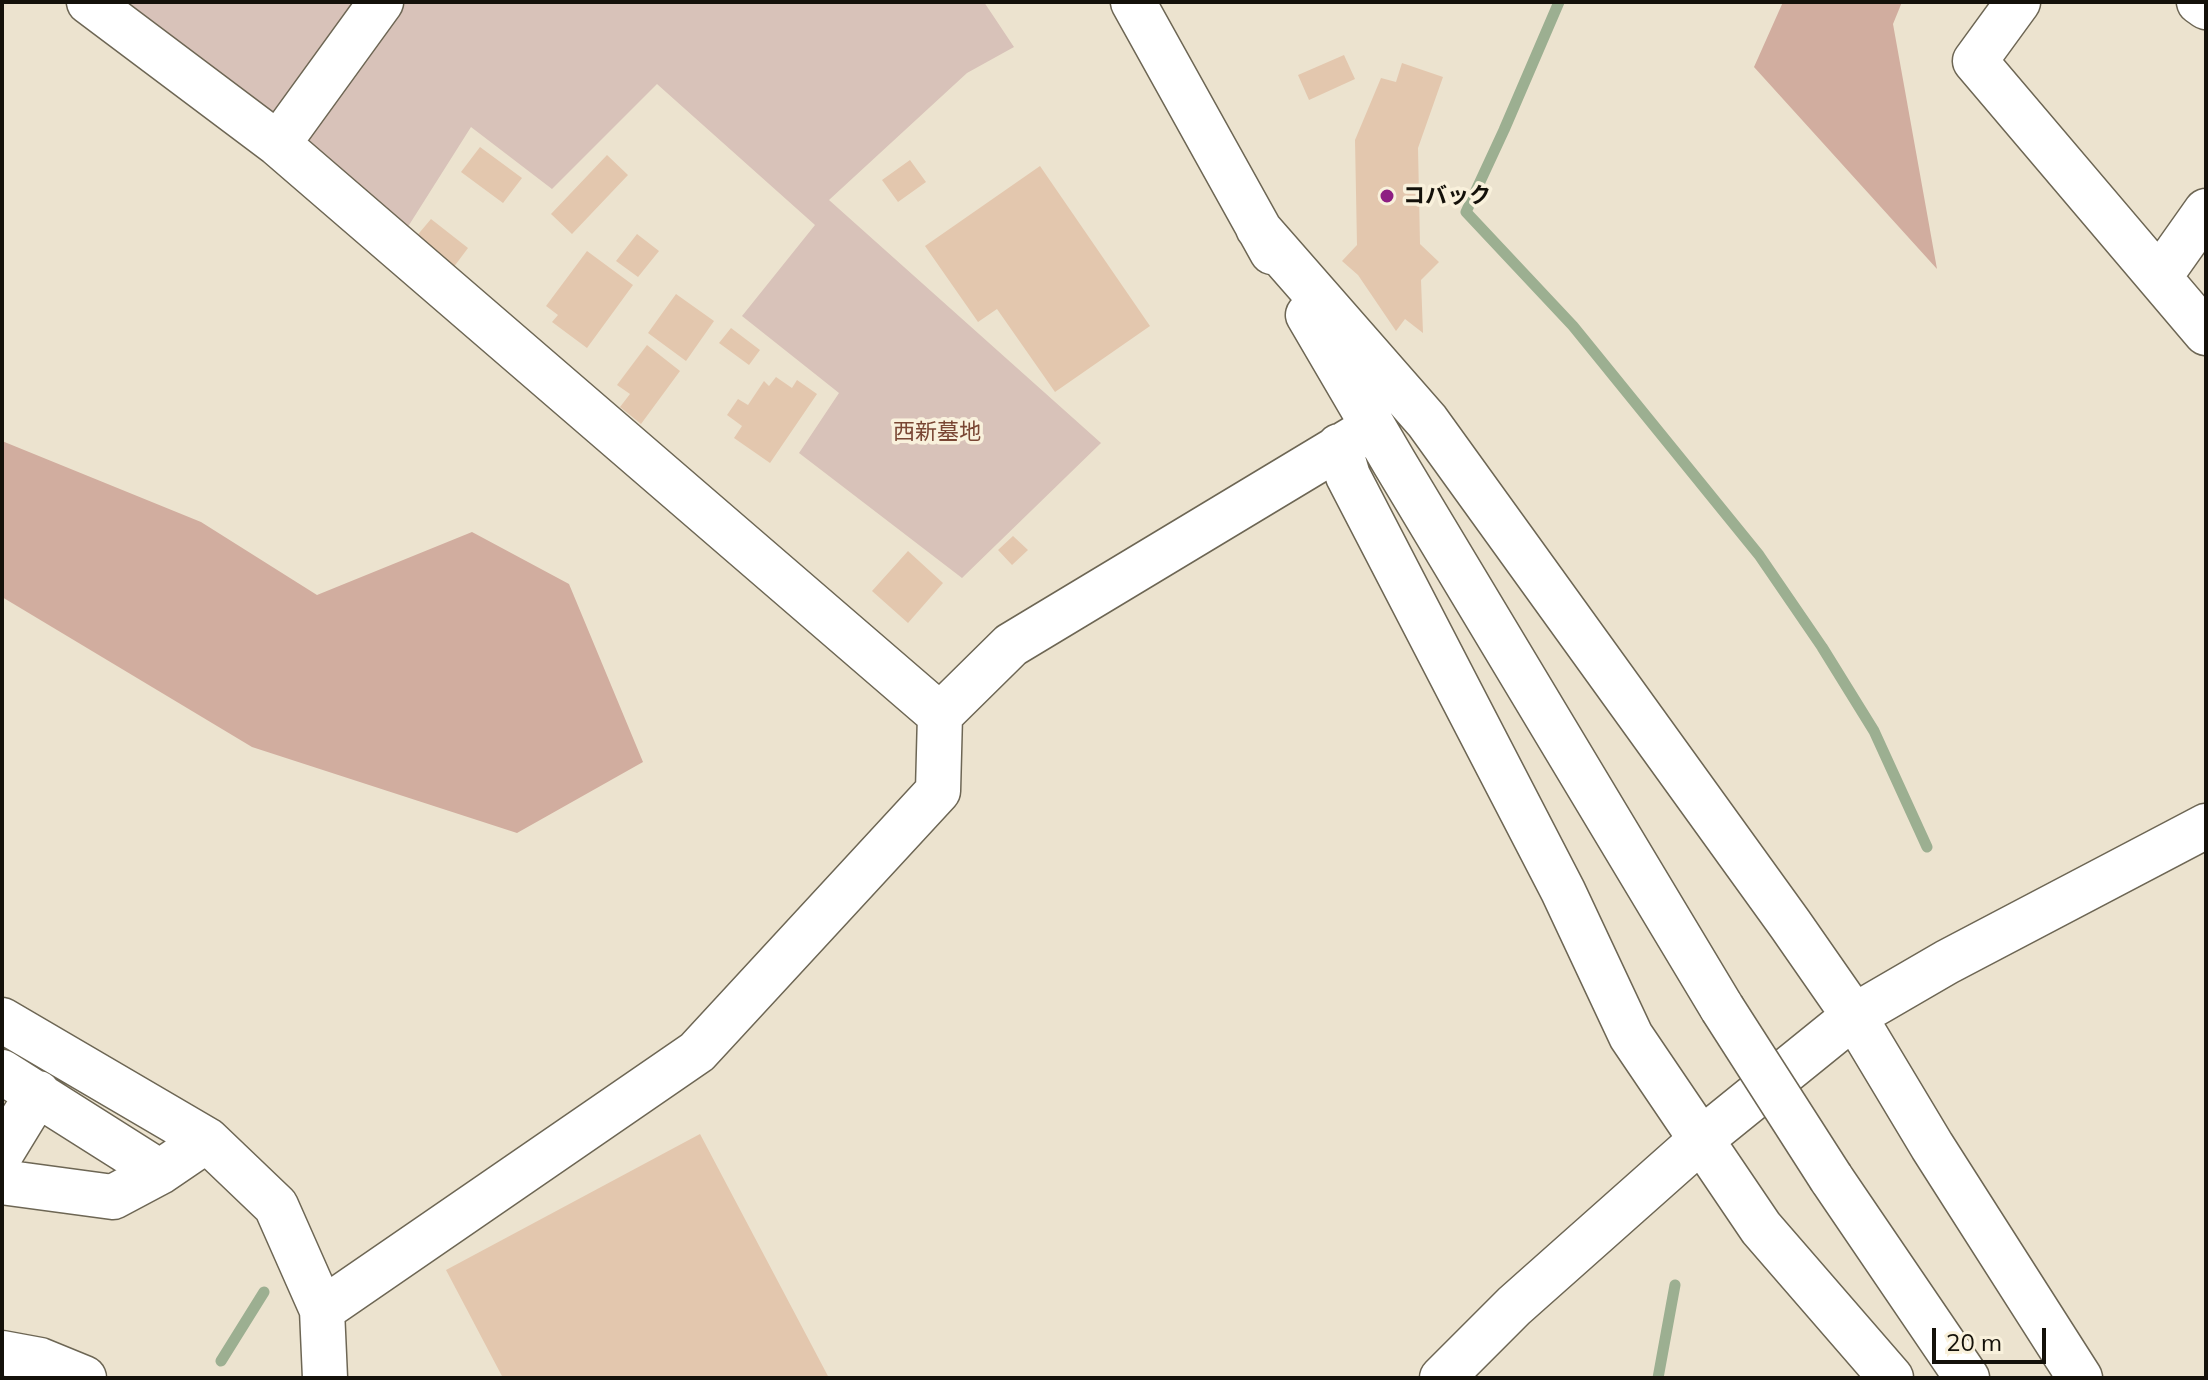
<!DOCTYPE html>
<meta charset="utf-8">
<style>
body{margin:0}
#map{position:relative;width:2208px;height:1380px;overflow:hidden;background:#ece3cf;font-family:Mulish,sans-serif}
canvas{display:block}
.frame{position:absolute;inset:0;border:4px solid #14110a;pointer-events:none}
.scale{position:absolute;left:1932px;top:1328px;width:114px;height:36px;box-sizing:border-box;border:4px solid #14110a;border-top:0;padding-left:10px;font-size:24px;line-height:28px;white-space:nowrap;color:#14110a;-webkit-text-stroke:6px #f9f1dc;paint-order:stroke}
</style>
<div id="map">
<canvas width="2208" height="1380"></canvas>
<div class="frame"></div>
<div class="scale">20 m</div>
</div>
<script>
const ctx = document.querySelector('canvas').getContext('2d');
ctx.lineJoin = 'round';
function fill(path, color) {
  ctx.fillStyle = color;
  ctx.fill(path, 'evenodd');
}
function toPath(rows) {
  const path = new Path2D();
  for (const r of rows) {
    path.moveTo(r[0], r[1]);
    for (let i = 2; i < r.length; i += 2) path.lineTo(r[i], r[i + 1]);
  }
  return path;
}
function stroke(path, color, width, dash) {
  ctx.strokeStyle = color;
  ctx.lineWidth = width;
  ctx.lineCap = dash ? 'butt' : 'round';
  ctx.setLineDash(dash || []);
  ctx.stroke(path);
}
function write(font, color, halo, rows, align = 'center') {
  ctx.font = font + ' Mulish,"Noto Sans JP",sans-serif';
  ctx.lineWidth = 7;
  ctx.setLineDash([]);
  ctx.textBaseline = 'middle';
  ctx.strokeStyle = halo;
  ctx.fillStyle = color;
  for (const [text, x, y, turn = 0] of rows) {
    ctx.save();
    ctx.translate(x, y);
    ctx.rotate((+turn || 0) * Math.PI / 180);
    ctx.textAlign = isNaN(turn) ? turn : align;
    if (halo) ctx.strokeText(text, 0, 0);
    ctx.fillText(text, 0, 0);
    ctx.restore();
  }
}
const green = toPath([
 [112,2,984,2,1014,47,967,73,829,200,1101,443,962,578,799,453,839,393,742,316,815,225,657,84,552,189,471,127,404,233]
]);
const forest = toPath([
 [1783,2,1902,2,1893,24,1937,269,1754,67],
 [2,441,201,522,317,595,472,532,569,584,643,762,517,833,252,747,2,597]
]);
const stream = toPath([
 [1559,2,1504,130,1466,212,1573,326,1759,555,1822,647,1874,731,1927,847],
 [221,1361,264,1292],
 [1658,1378,1675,1285]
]);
const building = toPath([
 [1344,55,1355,79,1309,100,1298,75],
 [1402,63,1443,77,1418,148,1420,244,1439,262,1421,280,1423,333,1405,319,1396,331,1358,275,1342,261,1357,245,1355,140,1381,78,1396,82],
 [480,147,522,178,503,203,461,172],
 [607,155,628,175,572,234,551,214],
 [910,160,926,182,898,202,882,180],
 [1040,166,1150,326,1055,392,997,309,978,322,925,246],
 [431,219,468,248,453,268,415,238],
 [637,234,659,251,638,277,616,261],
 [587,251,633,285,587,348,552,322,558,315,546,306],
 [676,294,714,321,686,361,648,333],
 [731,328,760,350,749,365,719,343],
 [647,345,680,371,641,424,620,407,630,394,617,385],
 [776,377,792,388,797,380,817,394,770,463,734,438,742,426,727,415,738,399,748,405,764,381,769,386],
 [1013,536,1028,550,1012,565,998,550],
 [908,551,943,583,908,623,872,591],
 [700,1134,829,1378,503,1378,446,1270]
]);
const minor = toPath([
 [89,2,278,144,940,715],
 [1133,2,1272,252],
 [2018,2,1975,61,2206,333],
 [2199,2,2206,7],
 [278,144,381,2],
 [1258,228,1427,421,1790,924,1854,1016,1932,1146,2080,1378],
 [2160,276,2206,211],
 [1308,315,1394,462,1722,1008],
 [1339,446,1348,476,1563,891,1631,1036,1761,1228,1891,1378],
 [2,1020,207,1140,276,1206,322,1310,325,1378],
 [2,1072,160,1172],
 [2,1152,38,1093],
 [1831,1178,1967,1378],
 [2,1182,113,1197,160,1172,207,1140],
 [322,1310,697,1052,938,791,940,715,1011,645,1373,427],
 [2,1353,40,1360,84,1378],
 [1442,1378,1514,1306,1702,1139,1854,1016,1947,962,2206,826]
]);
const minorBridge = toPath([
 [1722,1008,1831,1178]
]);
const markers = [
 [1387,196,8,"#8e1f82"]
];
const poiNames = [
 ["コバック",1403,196]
];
const parkNames = [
 ["西新墓地",937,432]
];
fill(green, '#d8c2b9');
fill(forest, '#d1ad9f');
stroke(stream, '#9caf91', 11);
fill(building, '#e3c7ae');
stroke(minor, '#6d6654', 47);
stroke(minor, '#fff', 44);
stroke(minorBridge, '#6d6654', 47, []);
stroke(minorBridge, '#fff', 44);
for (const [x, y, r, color] of markers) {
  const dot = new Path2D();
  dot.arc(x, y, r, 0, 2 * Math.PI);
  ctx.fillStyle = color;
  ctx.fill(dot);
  stroke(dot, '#f9f1dc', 3);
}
write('bold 22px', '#14110a', '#f9f1dc', poiNames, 'left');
write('22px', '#794633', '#f9f1dc', parkNames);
</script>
